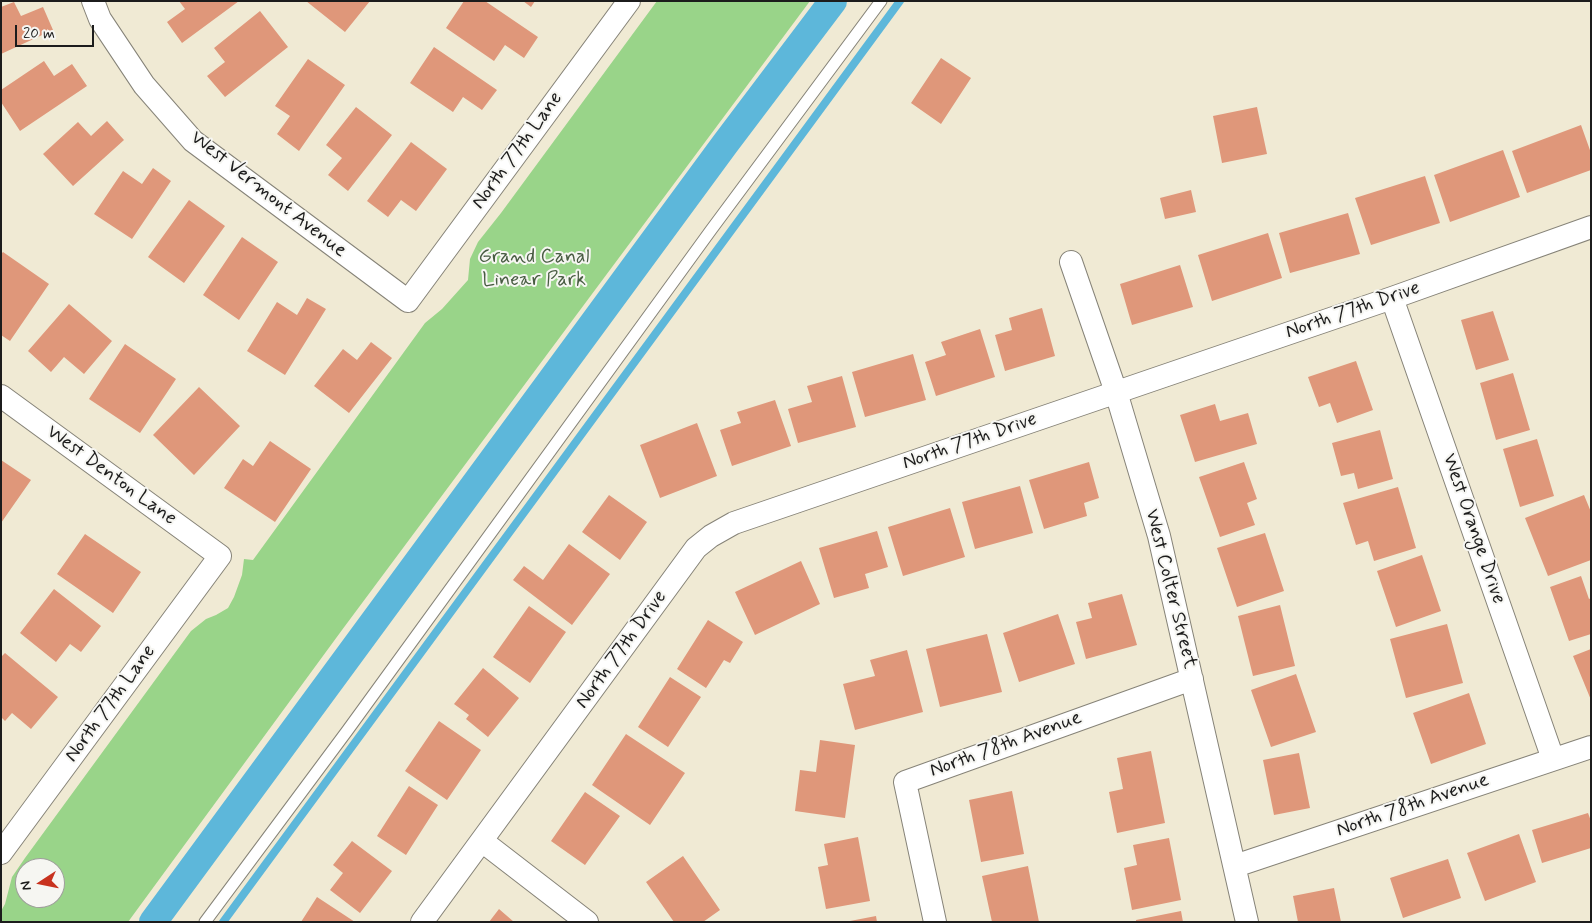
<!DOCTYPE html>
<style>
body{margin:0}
#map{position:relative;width:1592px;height:923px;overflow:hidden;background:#f0ead4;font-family:Mynerve,sans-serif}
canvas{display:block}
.frame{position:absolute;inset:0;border:2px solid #1c1c1c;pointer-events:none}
.north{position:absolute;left:15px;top:858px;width:50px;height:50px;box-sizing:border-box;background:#f6f6f2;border:1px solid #9f9f9c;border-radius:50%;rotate:259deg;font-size:14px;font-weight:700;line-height:20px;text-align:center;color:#1c1c1c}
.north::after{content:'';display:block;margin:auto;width:18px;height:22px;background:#c8321e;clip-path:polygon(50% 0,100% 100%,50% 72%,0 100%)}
.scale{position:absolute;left:15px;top:25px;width:79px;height:22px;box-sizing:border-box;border:2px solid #1c1c1c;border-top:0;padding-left:6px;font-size:15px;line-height:18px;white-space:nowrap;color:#1c1c1c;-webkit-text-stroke:4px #f6f6f2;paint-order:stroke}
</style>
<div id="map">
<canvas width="1592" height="923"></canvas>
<div class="frame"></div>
<div class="north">N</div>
<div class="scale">20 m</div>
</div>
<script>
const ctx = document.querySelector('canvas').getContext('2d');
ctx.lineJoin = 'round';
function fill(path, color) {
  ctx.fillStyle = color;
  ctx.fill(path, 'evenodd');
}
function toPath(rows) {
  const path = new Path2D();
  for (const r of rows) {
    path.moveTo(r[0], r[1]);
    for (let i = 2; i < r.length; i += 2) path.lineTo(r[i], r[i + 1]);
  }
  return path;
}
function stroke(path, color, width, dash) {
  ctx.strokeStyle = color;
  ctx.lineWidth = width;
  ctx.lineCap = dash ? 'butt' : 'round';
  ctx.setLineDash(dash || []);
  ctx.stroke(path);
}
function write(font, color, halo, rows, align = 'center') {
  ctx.font = font + ' Mynerve,sans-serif';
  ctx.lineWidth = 4;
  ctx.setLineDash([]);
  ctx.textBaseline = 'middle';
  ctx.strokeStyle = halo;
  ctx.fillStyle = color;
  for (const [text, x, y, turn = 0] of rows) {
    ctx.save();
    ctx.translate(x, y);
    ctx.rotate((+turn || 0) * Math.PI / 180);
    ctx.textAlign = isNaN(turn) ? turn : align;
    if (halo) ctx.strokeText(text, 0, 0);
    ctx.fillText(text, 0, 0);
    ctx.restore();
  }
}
const green = toPath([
 [657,1,810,1,342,630,128,922,1,922,1,911,5,904,12,877,25,858,191,631,206,619,216,615,228,608,234,597,242,575,244,559,253,560,425,323,442,309,468,280,470,259,478,242,501,213],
 [25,868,55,868,55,898,25,898]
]);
const stream = toPath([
 [223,922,900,1]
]);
const canal = toPath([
 [153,922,725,144,833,1]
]);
const building = toPath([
 [179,1,239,1,182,43,167,22,185,9],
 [306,1,370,1,345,32],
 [464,1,485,1,538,37,524,58,505,45,494,61,446,28],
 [523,1,535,1,531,7],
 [14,2,21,16,43,7,53,30,1,54,1,7],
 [260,11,288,47,225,97,207,76,225,62,214,48],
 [434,47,497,90,482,110,463,97,453,112,410,83],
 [941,58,971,78,941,124,911,103],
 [308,59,345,85,299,151,277,134,290,116,275,106],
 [44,61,54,76,72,64,87,86,20,131,1,102,1,90],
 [356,107,392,135,348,191,328,175,342,158,326,145],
 [1257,107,1267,154,1222,163,1213,116],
 [107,121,124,140,73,186,43,154,78,122,91,136],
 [1581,125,1591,153,1591,170,1527,193,1512,151],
 [411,142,447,169,416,211,401,200,388,217,367,201],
 [1503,150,1520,197,1450,222,1434,175],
 [153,168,171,181,132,239,94,214,123,171,142,184],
 [1425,176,1440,223,1371,245,1355,198],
 [1191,190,1196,212,1165,219,1160,198],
 [189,200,225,226,184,283,148,257],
 [1348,213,1360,254,1290,273,1279,233],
 [1268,233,1282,278,1212,301,1198,255],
 [242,237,278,262,239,320,203,295],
 [3,252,49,284,10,341,1,335,1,254],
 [1180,265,1193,307,1132,325,1120,284],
 [307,298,326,309,285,375,247,351,277,302,297,315],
 [69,304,112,341,84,374,64,357,51,372,28,351],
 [1042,308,1055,356,1005,371,995,335,1012,330,1009,318],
 [1493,311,1509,360,1476,370,1461,320],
 [980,329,995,377,936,396,925,362,946,355,941,342],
 [371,342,392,358,349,413,314,386,343,349,357,360],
 [125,344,176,379,140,433,89,399],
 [913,354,926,400,865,417,852,372],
 [1356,361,1373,410,1337,423,1330,403,1319,407,1308,377],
 [1513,373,1530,430,1496,440,1480,383],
 [842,376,856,427,798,443,788,409,812,402,807,386],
 [199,387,240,426,194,475,153,435],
 [775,400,791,446,732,466,720,430,741,423,737,412],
 [1215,404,1220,421,1248,413,1257,444,1195,462,1180,415],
 [697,423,717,476,660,498,640,445],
 [1380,430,1393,479,1358,489,1354,473,1341,476,1332,443],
 [1537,439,1554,496,1520,507,1503,449],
 [270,441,311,469,275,522,224,488,243,459,253,466],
 [1,460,31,480,1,523],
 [1089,462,1099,498,1084,503,1087,516,1044,529,1029,480],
 [1244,462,1257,499,1247,503,1255,525,1220,537,1199,477],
 [1020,486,1033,533,975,549,962,502],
 [1398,487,1416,548,1374,561,1368,541,1356,545,1343,503],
 [609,495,647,522,620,560,582,532],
 [1584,495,1591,512,1591,560,1548,576,1525,518],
 [950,508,965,557,903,576,888,527],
 [877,531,888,567,865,574,869,588,834,598,819,548],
 [1265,533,1284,591,1237,607,1217,548],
 [85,534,141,572,113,613,57,574],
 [569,544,610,574,572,625,513,580,524,566,543,580],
 [1422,555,1441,611,1396,627,1377,571],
 [801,561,820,604,755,635,735,592],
 [1581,576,1589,599,1591,598,1591,634,1569,641,1550,587],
 [54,589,101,626,81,652,70,644,56,662,20,633],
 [1122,594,1137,645,1086,659,1076,622,1092,618,1088,603],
 [1280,605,1295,666,1253,676,1238,616],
 [529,606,566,632,530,683,493,657],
 [1058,614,1075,664,1019,682,1003,633],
 [708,620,743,642,730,663,724,660,706,688,677,669],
 [1447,624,1463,683,1406,698,1390,639],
 [987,634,1002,692,940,707,926,649],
 [1591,649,1591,700,1573,656],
 [907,650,923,712,855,730,843,684,875,676,870,660],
 [5,653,58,697,31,729,12,713,5,721,1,717,1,657],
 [483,668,519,698,488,737,466,719,469,715,454,704],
 [1296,674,1316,732,1271,747,1251,690],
 [670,677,701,697,668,747,638,727],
 [1469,693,1486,744,1431,764,1413,713],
 [439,721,481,750,447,800,405,771],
 [626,734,685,773,650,825,592,785],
 [820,740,855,745,845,818,795,811,800,770,816,772],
 [1151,751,1165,823,1117,833,1109,792,1123,789,1117,758],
 [1299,753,1310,808,1274,815,1263,760],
 [409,786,438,805,406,855,377,836],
 [1012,791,1024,854,981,862,969,800],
 [585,792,620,816,585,865,551,841],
 [1588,813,1591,821,1591,848,1542,863,1532,830],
 [1519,834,1536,882,1485,901,1467,853],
 [858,837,870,901,826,909,818,867,828,865,824,844],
 [1169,838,1181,900,1132,910,1124,868,1137,865,1133,845],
 [352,841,392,871,360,913,330,890,343,873,333,865],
 [683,856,720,910,703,922,674,922,646,882],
 [1448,859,1461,898,1403,918,1390,878],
 [1028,866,1039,922,992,922,982,876],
 [1334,888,1341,922,1298,922,1293,896],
 [317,897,355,922,301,922],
 [499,909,514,922,489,922],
 [1181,911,1183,922,1136,922,1136,920],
 [876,916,877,922,850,922,850,921]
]);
const service = toPath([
 [205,922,347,731,711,230,881,1]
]);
const minor = toPath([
 [93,1,100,19,144,85,193,141,408,301,629,1],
 [1071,262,1116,392,1159,536,1247,922],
 [1392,298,1553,759],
 [1,396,220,556,1,853],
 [482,841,587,922],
 [1235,866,1591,747],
 [422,922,696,548,711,536,734,523,1392,298,1591,227],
 [935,922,905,782,1192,679]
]);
const streetNames = [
 ["North 77th Lane",518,151,-54],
 ["West Vermont Avenue",268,195,38],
 ["North 77th Drive",1353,311,-19],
 ["North 77th Drive",970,442,-19],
 ["West Denton Lane",111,476,36],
 ["West Orange Drive",1473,529,71],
 ["West Colter Street",1170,589,76],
 ["North 77th Drive",622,650,-54],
 ["North 77th Lane",111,704,-54],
 ["North 78th Avenue",1006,745,-20],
 ["North 78th Avenue",1413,806,-19]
];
const parkNames = [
 ["Grand Canal",534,258],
 ["Linear Park",534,281]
];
fill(green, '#99d489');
stroke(stream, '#5db7da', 8);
stroke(canal, '#5db7da', 28);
fill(building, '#df977a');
stroke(service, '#868378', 13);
stroke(minor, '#868378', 24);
stroke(service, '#fff', 11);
stroke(minor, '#fff', 22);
write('20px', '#1c1c1c', '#f6f6f2', streetNames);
write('20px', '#485c42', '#f6f6f2', parkNames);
</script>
